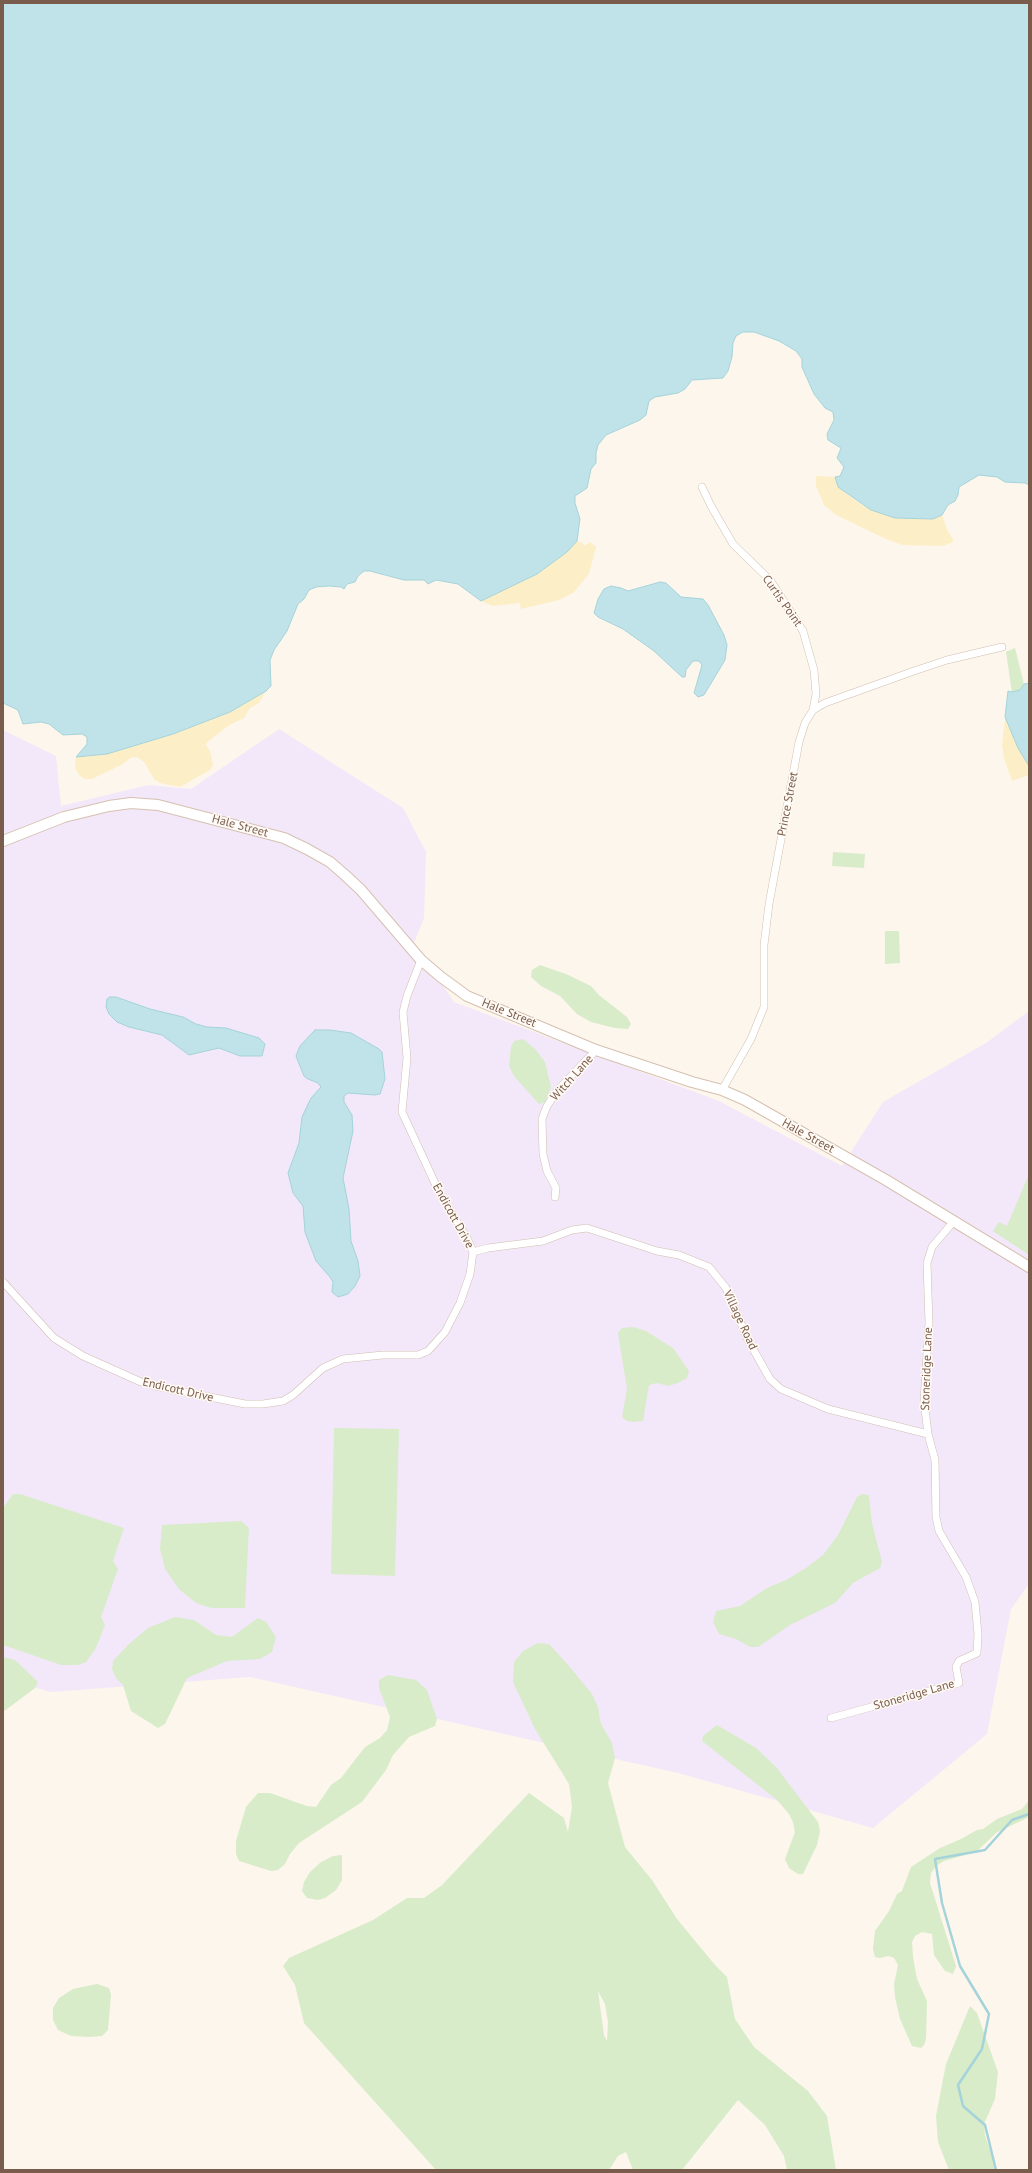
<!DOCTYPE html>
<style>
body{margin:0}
#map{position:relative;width:1032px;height:2173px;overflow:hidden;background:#fdf6ec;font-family:"PT Sans",sans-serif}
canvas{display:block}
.frame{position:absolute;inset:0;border:4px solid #7a5c4d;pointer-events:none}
</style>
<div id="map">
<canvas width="1032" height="2173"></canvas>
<div class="frame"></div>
</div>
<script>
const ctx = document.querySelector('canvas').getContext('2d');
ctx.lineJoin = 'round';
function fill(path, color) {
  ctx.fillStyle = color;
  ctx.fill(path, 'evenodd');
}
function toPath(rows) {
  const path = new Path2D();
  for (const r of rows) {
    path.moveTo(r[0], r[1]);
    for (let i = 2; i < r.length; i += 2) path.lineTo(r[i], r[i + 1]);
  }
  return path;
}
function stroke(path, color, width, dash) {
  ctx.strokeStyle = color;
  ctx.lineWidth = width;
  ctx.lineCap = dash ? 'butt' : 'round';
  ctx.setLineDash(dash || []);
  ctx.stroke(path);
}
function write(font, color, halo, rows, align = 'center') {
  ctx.font = font + ' "PT Sans",sans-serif';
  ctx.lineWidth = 3;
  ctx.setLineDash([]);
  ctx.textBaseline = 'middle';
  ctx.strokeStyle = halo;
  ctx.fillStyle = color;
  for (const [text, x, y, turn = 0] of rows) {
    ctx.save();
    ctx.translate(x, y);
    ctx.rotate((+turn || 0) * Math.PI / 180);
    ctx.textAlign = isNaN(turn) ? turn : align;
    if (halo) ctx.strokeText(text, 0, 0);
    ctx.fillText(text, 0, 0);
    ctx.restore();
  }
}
const education = toPath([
 [279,729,403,808,426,852,424,918,414,943,454,1002,719,1101,842,1166,883,1102,986,1043,1029,1011,1029,1584,1011,1609,987,1734,873,1828,678,1773,250,1677,51,1692,3,1679,3,730,56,756,61,806,148,785,191,789]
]);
const green = toPath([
 [1015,648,1024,684,1020,690,1012,693,1006,652],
 [833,852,865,854,864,868,832,866],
 [885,931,899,931,900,963,885,964],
 [540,965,566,974,591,986,599,995,627,1017,631,1024,628,1029,615,1028,591,1022,577,1014,560,996,541,986,531,977,532,970],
 [523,1039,535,1049,545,1062,551,1087,545,1102,539,1104,514,1076,509,1066,511,1047,514,1041],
 [1029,1174,1029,1255,993,1231,999,1222,1007,1226],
 [633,1327,646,1331,673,1348,689,1371,687,1378,678,1383,668,1386,657,1383,649,1385,643,1421,633,1422,627,1421,622,1417,627,1389,618,1333,622,1328],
 [334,1428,399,1429,395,1576,331,1574],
 [13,1494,20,1494,124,1528,113,1561,118,1569,101,1617,105,1625,96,1648,86,1662,78,1665,61,1665,3,1645,3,1508],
 [862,1494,869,1495,872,1523,882,1562,880,1568,853,1583,835,1603,790,1625,758,1647,750,1647,736,1639,719,1634,713,1622,716,1611,740,1606,767,1588,786,1580,806,1568,823,1555,838,1535,857,1497],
 [241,1521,249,1528,245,1608,211,1608,196,1603,179,1589,165,1569,160,1549,162,1525],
 [175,1617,194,1620,216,1635,232,1637,258,1618,266,1622,276,1637,272,1652,260,1659,227,1661,187,1678,165,1724,158,1728,131,1711,123,1685,116,1678,112,1669,113,1661,129,1644,148,1628],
 [538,1643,549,1644,569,1666,592,1694,598,1707,601,1724,612,1743,615,1758,608,1783,625,1847,652,1880,677,1919,715,1965,727,1977,735,2019,754,2047,808,2091,827,2116,836,2170,787,2170,784,2156,765,2125,738,2100,682,2170,633,2170,626,2152,618,2156,609,2170,436,2170,304,2023,295,1985,283,1966,289,1958,373,1920,407,1898,424,1898,442,1885,529,1793,564,1818,568,1832,572,1807,569,1784,535,1729,513,1682,514,1662,523,1651],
 [598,1991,605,2004,608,2022,607,2041,604,2035],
 [3,1657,15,1660,38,1682,35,1688,3,1712],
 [388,1675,416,1680,427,1690,437,1719,435,1726,409,1737,393,1755,386,1770,362,1802,299,1843,290,1854,285,1864,278,1870,271,1871,239,1861,236,1854,236,1841,246,1807,258,1793,270,1793,307,1806,316,1807,331,1785,341,1778,365,1747,380,1738,387,1730,390,1717,379,1688,379,1680],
 [717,1725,756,1748,776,1767,818,1822,820,1831,817,1845,803,1874,798,1874,789,1868,785,1859,795,1832,793,1822,789,1814,777,1800,702,1741,703,1736],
 [1029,1800,1029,1817,996,1833,976,1852,944,1861,936,1866,931,1873,930,1883,956,1966,953,1974,945,1971,934,1955,932,1934,922,1932,915,1936,912,1942,913,1957,917,1979,927,2001,926,2039,924,2045,921,2048,912,2046,900,2019,895,1997,894,1984,898,1965,894,1958,889,1956,880,1958,875,1957,873,1949,875,1931,889,1911,897,1894,902,1891,911,1867,940,1848,961,1839,977,1830,983,1829,997,1819,1022,1809],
 [342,1855,342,1880,336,1890,325,1898,318,1900,307,1898,302,1891,304,1882,310,1872,321,1862,333,1856],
 [97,1984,109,1988,111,1995,108,2030,102,2036,90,2037,71,2036,58,2030,53,2020,53,2008,59,1998,73,1989],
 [970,2006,977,2013,998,2072,995,2099,984,2124,985,2136,997,2170,949,2170,938,2142,936,2116,946,2064]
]);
const sand = toPath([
 [816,476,835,477,838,487,856,501,871,510,895,518,933,519,942,515,948,532,953,539,953,542,943,546,903,545,888,540,836,515,824,505,816,486],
 [577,541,584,544,584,546,590,542,596,547,589,574,573,593,559,600,521,609,520,603,492,606,481,601,537,574,567,552],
 [266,691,259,703,250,708,244,718,231,724,207,742,206,745,210,751,213,765,210,770,180,787,160,783,154,779,144,762,137,757,130,758,123,764,92,779,85,779,79,775,75,767,76,757,107,754,173,734,230,712],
 [1008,691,1029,700,1029,775,1012,781,1004,758,1002,745]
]);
const water = toPath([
 [3,3,1029,3,1029,485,1025,483,1005,482,997,477,979,475,959,487,958,495,955,501,948,505,942,515,933,519,895,518,871,510,838,487,835,477,840,476,844,467,837,458,841,448,828,440,827,434,834,420,833,412,825,408,814,394,802,367,802,359,796,351,779,341,754,332,743,332,736,336,733,343,732,357,728,371,723,378,692,380,685,389,678,393,655,397,649,401,646,415,640,420,606,435,598,445,596,453,596,463,591,469,587,488,575,496,575,503,580,519,577,541,567,552,537,574,481,601,458,584,436,580,428,584,424,580,404,580,370,571,364,571,358,576,355,582,347,584,344,589,341,587,329,586,316,587,309,590,304,599,298,604,287,631,274,650,270,660,271,686,266,691,230,712,173,734,107,754,76,757,87,744,87,737,82,734,63,735,49,724,41,722,23,724,18,710,3,703,3,3],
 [660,582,666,583,681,597,703,599,708,605,724,635,727,645,725,660,704,695,698,697,694,693,702,665,699,661,693,661,686,670,685,677,682,677,654,651,623,629,598,617,594,613,598,599,604,589,611,586,621,588,628,591,660,582],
 [1029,683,1029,766,1018,748,1005,717,1008,691,1012,692,1020,690,1024,684,1029,683],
 [110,997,116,997,150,1009,183,1017,196,1024,207,1027,226,1028,259,1038,265,1044,262,1056,240,1056,219,1048,189,1055,162,1035,129,1027,117,1022,109,1014,106,1007,107,999,110,997],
 [315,1030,330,1030,351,1033,379,1049,382,1052,385,1079,380,1094,375,1095,348,1093,344,1096,344,1102,352,1115,353,1131,343,1178,349,1209,351,1241,358,1261,360,1276,355,1286,348,1294,338,1297,332,1292,333,1282,330,1277,316,1261,305,1232,303,1206,293,1193,288,1173,299,1143,302,1117,311,1098,321,1087,318,1083,308,1079,304,1076,296,1056,300,1046,315,1030]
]);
const stream = toPath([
 [996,2170,985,2125,963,2106,958,2085,982,2049,989,2014,960,1966,942,1903,935,1859,985,1850,1012,1820,1029,1814]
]);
const street = toPath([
 [702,487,711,506,733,544,770,580,803,631,814,670,816,694,813,710],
 [722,1090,751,1039,764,1007,764,945,769,904,799,742,805,723,813,710,825,703,914,671,947,660,1002,647],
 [555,1197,556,1188,547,1171,543,1154,542,1119,547,1106,557,1091,596,1050],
 [473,1252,488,1248,543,1241,572,1230,587,1228,657,1251,679,1255,709,1267,726,1288,748,1340,770,1379,781,1389,828,1409,928,1434],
 [3,1282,54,1338,83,1356,141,1382,155,1386,245,1404,263,1404,283,1401,293,1395,323,1368,343,1359,383,1355,418,1355,428,1351,445,1332,460,1303,470,1274,473,1252,467,1238,440,1194,402,1112,407,1058,403,1012,407,996,421,960],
 [831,1718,959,1683,956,1667,959,1661,977,1653,978,1634,975,1602,966,1577,939,1531,936,1517,935,1460,928,1434,924,1401,929,1323,927,1263,932,1247,954,1221]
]);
const secondary = toPath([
 [3,841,64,817,109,806,131,803,158,805,284,838,307,849,330,862,345,875,361,890,421,960,441,977,467,996,596,1050,692,1082,722,1090,745,1100,886,1180,1029,1267]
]);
const streetNames = [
 ["Curtis Point",782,601,55],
 ["Prince Street",788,804,-79],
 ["Hale Street",240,826,15],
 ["Hale Street",509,1013,22],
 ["Witch Lane",572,1078,-48],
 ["Hale Street",808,1136,29],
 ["Endicott Drive",453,1216,61],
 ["Village Road",740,1320,65],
 ["Stoneridge Lane",927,1369,-88],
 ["Endicott Drive",178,1390,13],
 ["Stoneridge Lane",914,1695,-16]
];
fill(education, '#f3e8fa');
fill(green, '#d8ecc9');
fill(sand, '#fcefc7');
fill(water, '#bfe3e8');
stroke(water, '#a5d3da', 1);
stroke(stream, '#a5d3da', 2.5);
stroke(street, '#d1beb0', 8);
stroke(secondary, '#d6c0b0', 12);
stroke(street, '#fff', 7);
stroke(secondary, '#fff', 10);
write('12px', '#7a5c4d', '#fffaf3', streetNames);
</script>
